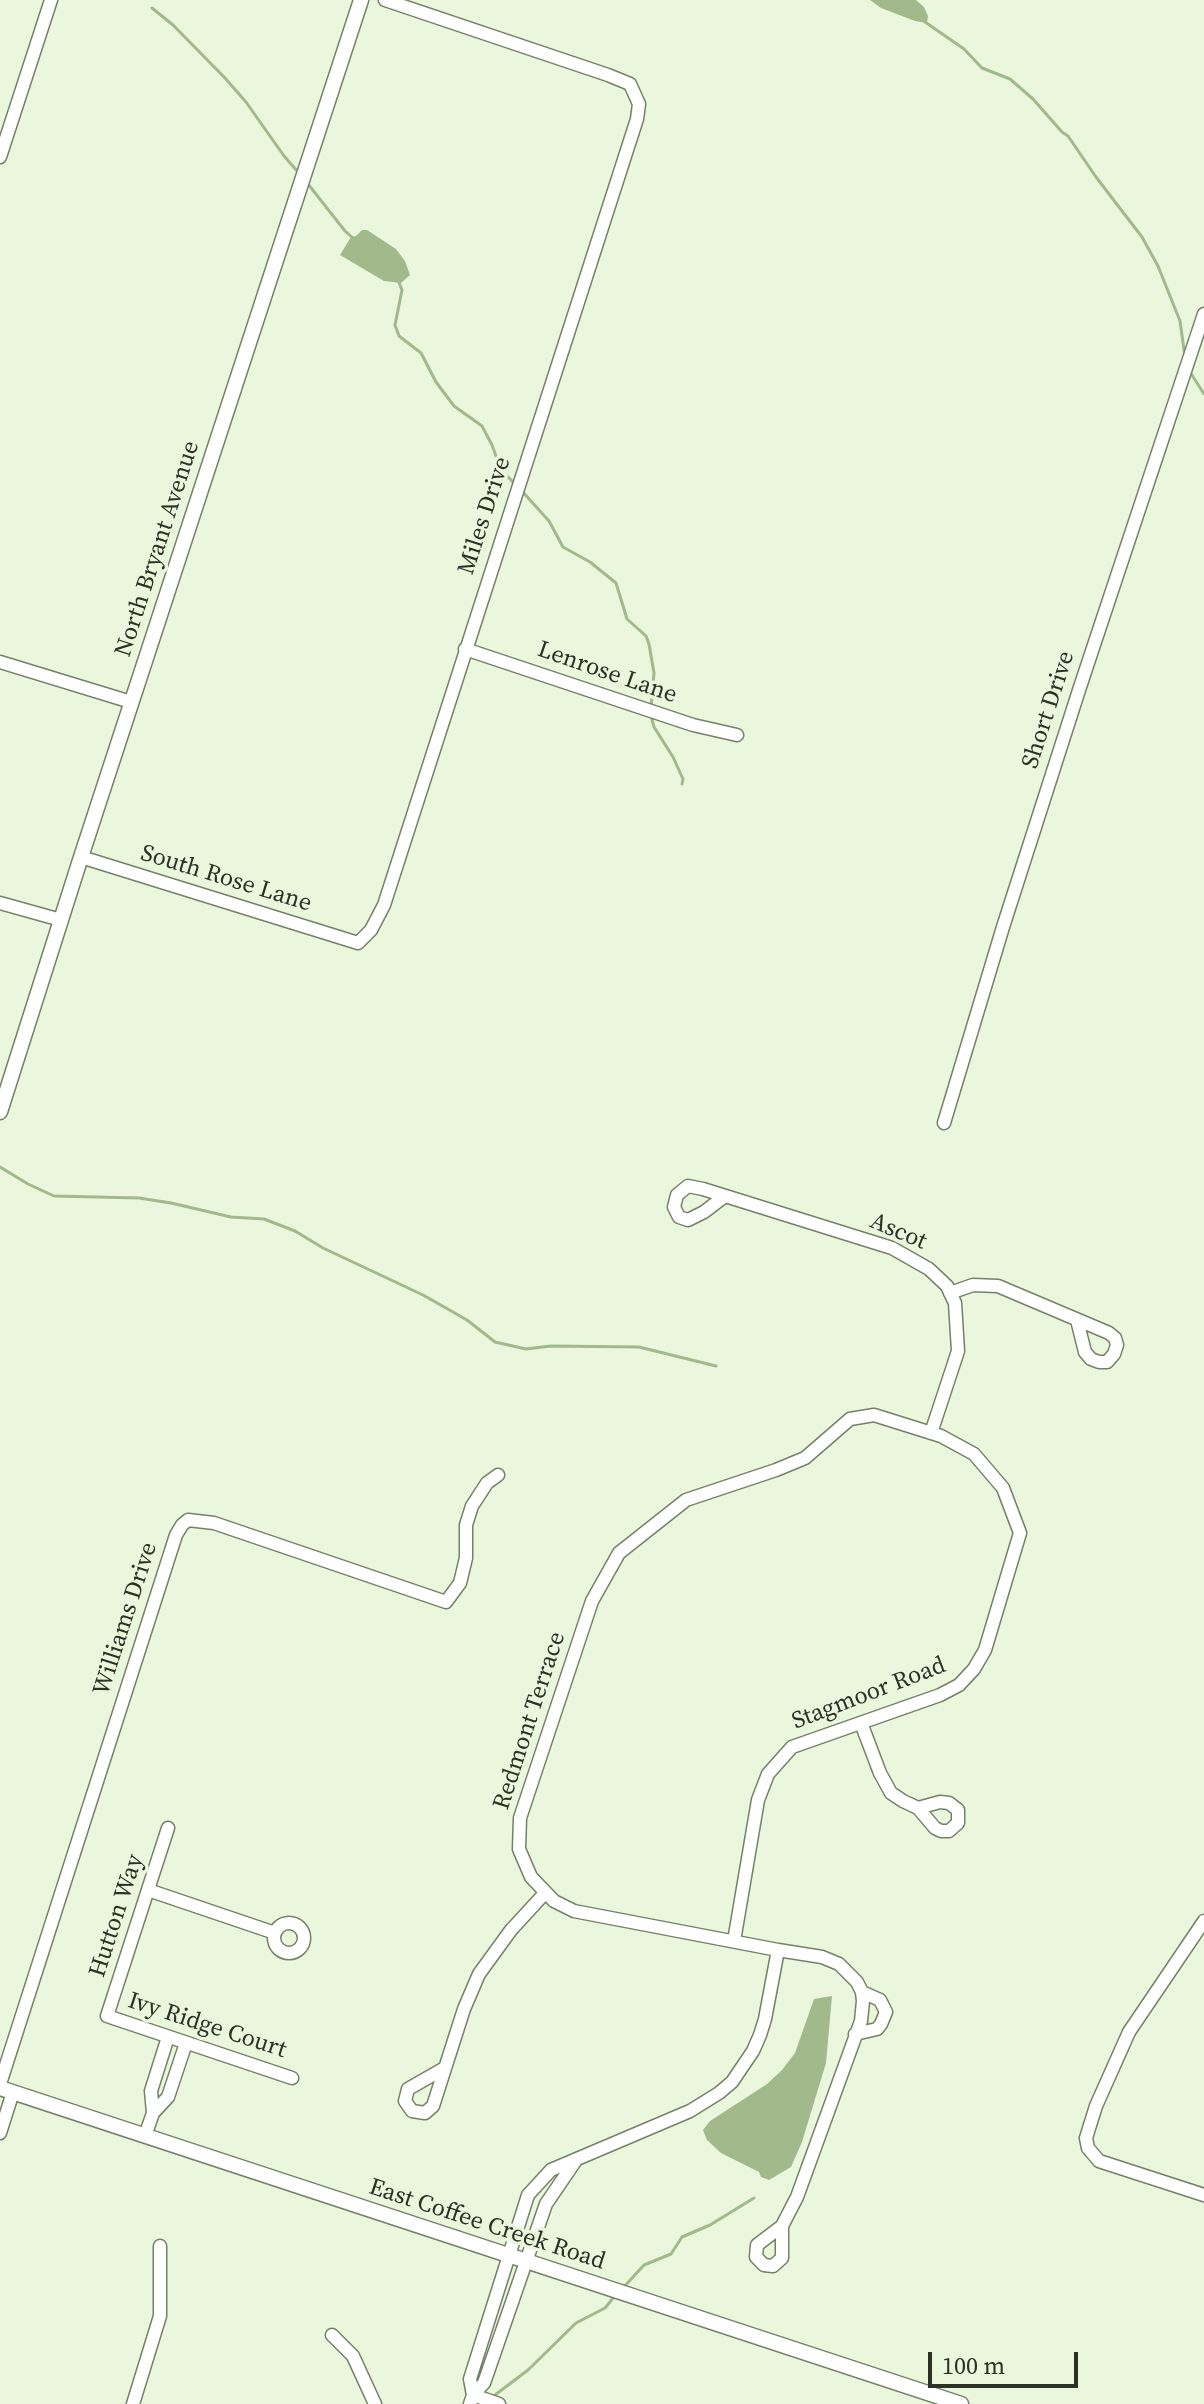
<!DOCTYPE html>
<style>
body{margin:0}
#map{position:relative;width:1204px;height:2404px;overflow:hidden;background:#eaf7dd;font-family:"Source Serif 4",serif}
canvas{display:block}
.scale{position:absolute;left:928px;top:2352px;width:150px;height:36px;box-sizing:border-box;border:4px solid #2c3127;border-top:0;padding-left:10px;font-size:24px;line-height:28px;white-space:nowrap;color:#2c3127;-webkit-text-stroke:6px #eaf7dd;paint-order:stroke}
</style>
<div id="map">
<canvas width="1204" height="2404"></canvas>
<div class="scale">100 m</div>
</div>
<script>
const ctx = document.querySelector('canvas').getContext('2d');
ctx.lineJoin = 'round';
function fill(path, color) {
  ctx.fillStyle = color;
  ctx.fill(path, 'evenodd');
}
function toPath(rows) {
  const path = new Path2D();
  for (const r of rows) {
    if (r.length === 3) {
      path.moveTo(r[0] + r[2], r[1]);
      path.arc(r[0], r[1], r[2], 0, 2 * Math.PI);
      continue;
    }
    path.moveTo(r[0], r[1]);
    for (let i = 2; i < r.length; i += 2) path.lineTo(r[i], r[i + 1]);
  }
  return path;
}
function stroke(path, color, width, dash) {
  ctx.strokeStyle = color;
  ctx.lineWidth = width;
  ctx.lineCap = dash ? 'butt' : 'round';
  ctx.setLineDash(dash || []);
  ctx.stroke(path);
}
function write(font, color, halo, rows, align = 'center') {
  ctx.font = font + ' "Source Serif 4",serif';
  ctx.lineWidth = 7;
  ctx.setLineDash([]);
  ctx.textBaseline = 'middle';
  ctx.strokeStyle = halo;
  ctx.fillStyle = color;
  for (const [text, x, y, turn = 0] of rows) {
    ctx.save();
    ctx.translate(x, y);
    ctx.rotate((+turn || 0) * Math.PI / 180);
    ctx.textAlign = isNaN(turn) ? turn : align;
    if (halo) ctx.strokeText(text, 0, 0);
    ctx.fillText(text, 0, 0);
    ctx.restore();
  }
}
const water = toPath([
 [870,0,916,0,924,7,928,16,927,23,915,21,881,8],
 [362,230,367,230,396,249,405,261,410,275,401,283,384,281,340,255,351,237,356,236],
 [832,1996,826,2063,802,2142,791,2167,769,2180,761,2177,759,2172,721,2153,707,2140,703,2130,710,2121,767,2084,782,2070,795,2053,814,1999]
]);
const stream = toPath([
 [152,8,173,25,225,78,246,102,284,156,298,172],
 [925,22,964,49,982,68,1010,79,1033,99,1062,132,1068,136,1096,177,1142,237,1158,266,1180,321,1185,357],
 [308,184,345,231,354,239],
 [398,280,402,290,395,325,399,336,421,353,436,382,454,406,482,426,492,445,501,470,516,485],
 [1190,372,1204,394],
 [521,490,549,521,563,547,590,562,616,583,627,619,646,636,649,644,654,673,651,708],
 [651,716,654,727,673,757,683,779,682,784],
 [0,1167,28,1184,54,1196,139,1198,171,1203,231,1217,264,1219,295,1231,323,1248,423,1295,467,1320,495,1342,526,1349,551,1346,639,1347,716,1366],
 [622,2289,644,2265,671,2254,682,2237,710,2225,754,2198],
 [491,2398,528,2370,576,2323,605,2308,614,2297]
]);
const minor = toPath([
 [0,157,51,0],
 [465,649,693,725,737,735],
 [0,662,131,702],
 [81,857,358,943,371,930,384,905,637,119,639,104,630,84,608,75,385,0],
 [0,903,61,920],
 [944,1123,1003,927,1080,687,1204,314],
 [725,1196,704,1212,688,1220,679,1217,674,1207,677,1195,688,1186,703,1189,892,1248,929,1269,947,1286,955,1303,958,1351,931,1433],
 [950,1293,973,1285,998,1286,1109,1333,1115,1338,1117,1345,1114,1354,1107,1362,1099,1362,1091,1359,1085,1352,1077,1320],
 [861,1723,880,1773,891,1793,903,1801,918,1808,935,1828,941,1831,949,1831,958,1823,958,1810,949,1803,940,1802,918,1808],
 [168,1828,107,2016,292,2078],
 [148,1890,275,1933],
 [1204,1921,1129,2032,1096,2106,1086,2138,1088,2148,1099,2161,1204,2195],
 [289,1938,15],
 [778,1950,822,1957,839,1964,857,1982,862,1992,863,2001,861,2021,797,2197,782,2226,757,2245,756,2257,764,2265,773,2266,782,2258,782,2226],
 [855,2034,877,2029,881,2024,886,2012,880,2000,862,1992],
 [443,2069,408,2089,405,2101,412,2111,425,2113,433,2106,464,2009,479,1974,511,1930,545,1893],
 [0,2084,176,1535,182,1525,188,1520,214,1523,446,1602,460,1583,466,1558,466,1525,472,1506,487,1483,498,1475],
 [153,2113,168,2097,186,2043],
 [0,2133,13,2092],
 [145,2136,153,2113,151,2091,168,2037],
 [332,2335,353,2356,375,2404],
 [473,2395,470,2379,528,2195,551,2170,690,2111,719,2093,732,2082,753,2051,760,2035,765,2019,778,1950,574,1911,554,1901,531,1877,519,1849,520,1818,592,1601,619,1553,686,1500,776,1470,805,1458,850,1419,874,1415,941,1436,974,1454,1003,1488,1020,1533,985,1650,974,1669,959,1685,940,1695,792,1747,768,1774,758,1800,734,1941],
 [473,2395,499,2404],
 [133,2404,160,2316,160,2246],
 [470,2404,473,2395,484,2383,546,2204,576,2160]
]);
const tertiary = toPath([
 [0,1112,81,857,361,0],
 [0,2088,961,2404]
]);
const streetNames = [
 ["Miles Drive",485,516,-72],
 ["North Bryant Avenue",158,549,-72],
 ["Lenrose Lane",607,673,19],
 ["Short Drive",1049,710,-72],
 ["South Rose Lane",226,879,17],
 ["Ascot",898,1232,23],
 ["Williams Drive",126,1619,-72],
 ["Stagmoor Road",869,1694,-21],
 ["Redmont Terrace",530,1721,-72],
 ["Hutton Way",117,1916,-72],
 ["Ivy Ridge Court",207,2026,18],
 ["East Coffee Creek Road",487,2225,18]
];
fill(water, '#a2b98b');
stroke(stream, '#a2b98b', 3);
stroke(minor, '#758069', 15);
stroke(tertiary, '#758069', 17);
stroke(minor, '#fff', 12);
stroke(tertiary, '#fff', 14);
write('24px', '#2c3127', '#eaf7dd', streetNames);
</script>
